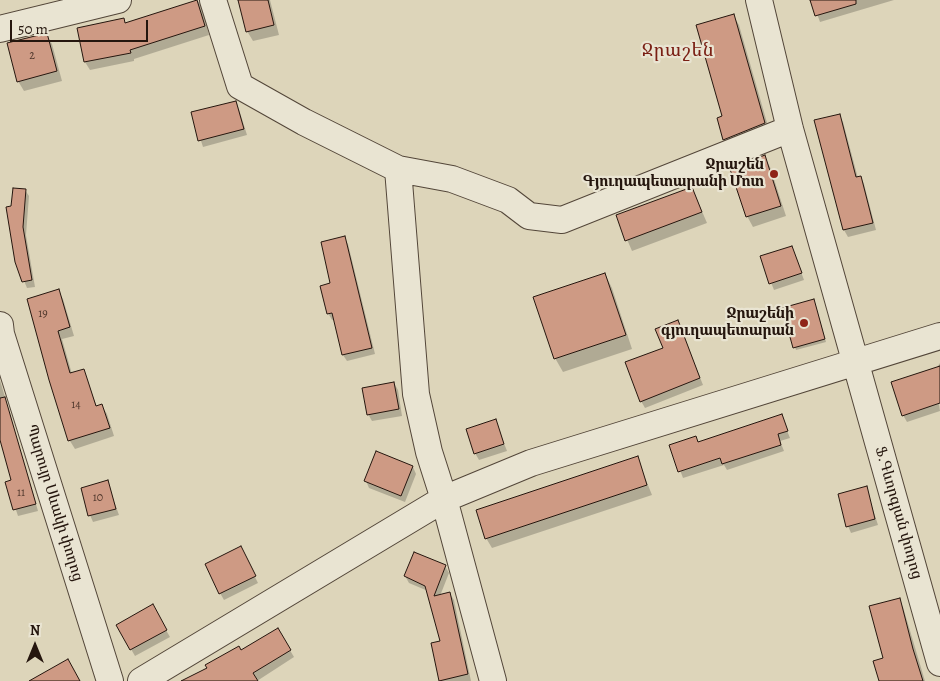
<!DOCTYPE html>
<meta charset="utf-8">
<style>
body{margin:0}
#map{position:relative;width:940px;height:681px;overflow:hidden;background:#ddd5ba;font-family:Alegreya,serif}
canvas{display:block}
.north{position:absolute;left:10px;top:621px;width:50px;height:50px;-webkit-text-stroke:4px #e9e4d2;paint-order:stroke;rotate:0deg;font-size:14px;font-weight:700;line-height:20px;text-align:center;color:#25160e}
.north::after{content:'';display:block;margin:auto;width:18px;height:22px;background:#25160e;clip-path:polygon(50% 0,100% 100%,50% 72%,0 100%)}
.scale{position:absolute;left:10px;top:20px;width:138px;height:22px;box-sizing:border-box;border:2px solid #25160e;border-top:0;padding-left:6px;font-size:15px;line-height:18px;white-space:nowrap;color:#25160e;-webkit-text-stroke:4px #e9e4d2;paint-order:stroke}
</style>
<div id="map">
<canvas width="940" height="681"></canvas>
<div class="north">N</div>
<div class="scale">50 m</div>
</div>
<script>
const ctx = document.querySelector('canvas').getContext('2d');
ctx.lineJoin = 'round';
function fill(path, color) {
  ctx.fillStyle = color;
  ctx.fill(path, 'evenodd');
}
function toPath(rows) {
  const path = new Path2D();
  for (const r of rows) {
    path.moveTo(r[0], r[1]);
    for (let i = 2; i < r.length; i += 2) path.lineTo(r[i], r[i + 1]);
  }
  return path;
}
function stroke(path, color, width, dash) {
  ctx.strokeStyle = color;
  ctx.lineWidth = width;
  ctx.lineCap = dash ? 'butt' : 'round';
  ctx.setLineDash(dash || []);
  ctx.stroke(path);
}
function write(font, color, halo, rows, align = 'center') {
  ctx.font = font + ' Alegreya,"Noto Serif Armenian",serif';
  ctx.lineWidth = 4.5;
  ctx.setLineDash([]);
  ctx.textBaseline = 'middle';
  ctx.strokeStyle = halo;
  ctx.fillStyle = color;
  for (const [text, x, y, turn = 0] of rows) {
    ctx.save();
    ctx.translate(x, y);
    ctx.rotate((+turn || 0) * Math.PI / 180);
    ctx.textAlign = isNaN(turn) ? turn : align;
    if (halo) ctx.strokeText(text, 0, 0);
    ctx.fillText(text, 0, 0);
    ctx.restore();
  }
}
const shadow = toPath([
 [239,0,270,0,279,35,253,41,247,31],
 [812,0,894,0,820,22],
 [198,1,203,9,209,35,134,59,134,61,90,70,85,62,79,29,126,24],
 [733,15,739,25,770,133,730,149,724,139,724,117],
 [46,34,52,44,62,81,24,91,18,81],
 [237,103,247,135,203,147,192,113],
 [839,115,843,122,858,178,861,177,864,184,876,230,848,237,844,230,815,121],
 [764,157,770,167,786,216,753,227,747,216],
 [692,188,707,223,632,251,617,216],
 [25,190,29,196,26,235,35,287,27,288,16,261,12,207],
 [344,238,348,244,375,354,347,361,343,355,335,319,332,320,328,313,332,284],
 [792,247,804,280,774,290,761,257],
 [605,274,612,288,632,349,563,372,555,358],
 [58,290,63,299,74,336,62,339,72,374,83,370,97,407,102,406,107,414,114,436,75,449,70,441,50,380],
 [815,303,826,342,796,350,795,347],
 [678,322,703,385,645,408,641,401],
 [940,363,940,396,938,397,940,411,907,422,903,415],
 [0,380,38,511,18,516,7,483,12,481,0,437],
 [394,383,398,390,402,416,372,421,368,414],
 [781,416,790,438,780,441,784,451,727,470,724,465,683,478,671,446,696,438,699,443],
 [495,420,507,451,479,460,475,453],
 [377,453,413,467,416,474,405,502,369,488,366,481],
 [637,458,652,495,492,548,486,538],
 [107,482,119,515,93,522,90,515],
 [866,488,878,525,851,533,848,526],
 [415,553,445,566,449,573,440,596,450,594,454,600,471,681,441,681,433,644,441,642,428,591,409,583,405,576],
 [244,555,258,583,224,600,220,593],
 [899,600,903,607,925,681,880,681],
 [152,606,170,637,135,656,117,625],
 [278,630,294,657,257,681,184,681]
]);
const building = toPath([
 [197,0,205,26,130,50,131,53,84,62,77,28,124,18,125,23,197,0],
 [238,0,268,0,274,25,246,32,238,0],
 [810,0,856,0,856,4,815,16,810,0],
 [734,14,765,123,723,140,717,118,722,116,696,25,734,14],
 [47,33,57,71,17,82,7,43,47,33],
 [236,101,244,129,198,141,191,112,236,101],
 [840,114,856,177,861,176,873,223,843,230,814,120,840,114],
 [765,155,781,206,746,217,730,169,765,155],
 [692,187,702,212,625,241,616,215,692,187],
 [13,188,26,189,23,227,32,280,22,282,15,262,6,207,11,206,13,188],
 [345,236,372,348,342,355,332,313,327,314,320,286,330,283,321,242,345,236],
 [792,246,802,273,769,284,760,256,792,246],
 [605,273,626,335,554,359,533,297,605,273],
 [59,289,70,327,58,331,70,373,84,369,96,406,102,404,110,428,68,441,49,380,27,299,59,289],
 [814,299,825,339,793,348,782,308,814,299],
 [678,320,700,378,640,402,625,362,663,348,655,329,678,320],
 [940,366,940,403,902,416,891,382,940,366],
 [394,382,399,409,367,415,362,388,394,382],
 [5,397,36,504,13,510,5,482,11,480,0,440,0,398,5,397],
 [782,414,788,431,778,434,781,445,722,464,720,458,678,472,669,445,696,436,698,442,782,414],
 [496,419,504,444,474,454,466,429,496,419],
 [376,451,413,466,401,496,364,481,376,451],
 [638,456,647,485,485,539,476,510,638,456],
 [108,480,116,509,88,516,81,488,108,480],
 [867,486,875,519,846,527,838,494,867,486],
 [241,546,256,576,219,594,205,564,241,546],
 [414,552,446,565,434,596,450,592,468,674,439,681,431,643,440,641,425,586,404,576,414,552],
 [900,598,913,649,923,681,879,681,873,661,883,658,869,606,900,598],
 [153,604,167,630,130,650,116,625,153,604],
 [278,628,291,650,253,673,258,681,181,681,207,668,205,665,239,646,241,650,278,628],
 [68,659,80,681,29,681,68,659]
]);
const minor = toPath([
 [213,0,240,86,304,122,398,169,452,179,508,200,529,216,562,220,790,129],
 [759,0,790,129,940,663],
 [0,29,118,0],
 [398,169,416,394,429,452,444,499,493,681],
 [0,325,1,334,110,681],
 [141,681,444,499,531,463,940,336]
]);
const markers = [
 [774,174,5,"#8f2418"],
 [804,323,5,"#8f2418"]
];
const numberNames = [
 ["2",32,56],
 ["19",43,314],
 ["14",76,405],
 ["11",21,493],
 ["10",98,498]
];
const poiNames = [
 ["Ջրաշեն",764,165],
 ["Գյուղապետարանի Մոտ",764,182],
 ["Ջրաշենի",794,314],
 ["գյուղապետարան",794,331]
];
const streetNames = [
 ["Պարույր Սևակի փողոց",54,503,73],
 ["Ֆ.Գևորգյան փողոց",898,513,74]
];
const quarterNames = [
 ["Ջրաշեն",678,52]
];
fill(shadow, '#0003');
fill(building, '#ce9a84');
stroke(building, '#25160e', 1);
stroke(minor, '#534639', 28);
stroke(minor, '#e9e4d2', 26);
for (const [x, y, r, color] of markers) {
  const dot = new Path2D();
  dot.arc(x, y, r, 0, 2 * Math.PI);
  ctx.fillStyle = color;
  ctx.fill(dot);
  stroke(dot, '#e9e4d2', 2);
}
write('12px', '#4f372c', null, numberNames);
write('bold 15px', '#25160e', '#e9e4d2', poiNames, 'right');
write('15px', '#25160e', '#e9e4d2', streetNames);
ctx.letterSpacing = '1px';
write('18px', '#7a1f14', '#e9e4d2', quarterNames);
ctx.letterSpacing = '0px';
</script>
